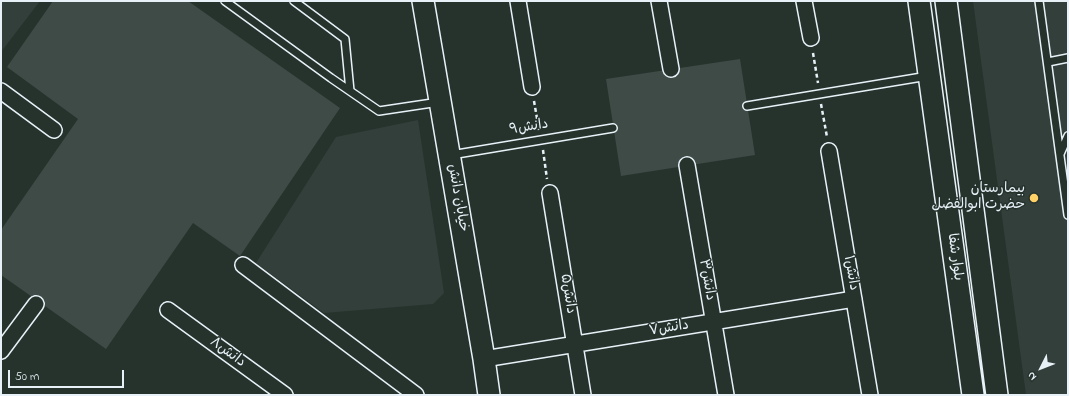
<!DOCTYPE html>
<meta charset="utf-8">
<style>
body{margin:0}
#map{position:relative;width:1069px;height:396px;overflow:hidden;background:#26332d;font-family:"Indie Flower",sans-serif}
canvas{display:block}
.frame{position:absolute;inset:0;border:2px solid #e8f1f8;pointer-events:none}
.north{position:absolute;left:1021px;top:348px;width:40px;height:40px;-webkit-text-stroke:3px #26332d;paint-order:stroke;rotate:228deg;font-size:11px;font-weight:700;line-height:16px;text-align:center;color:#e8f1f8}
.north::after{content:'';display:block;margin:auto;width:14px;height:18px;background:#e8f1f8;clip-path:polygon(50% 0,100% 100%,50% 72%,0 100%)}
.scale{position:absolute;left:8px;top:370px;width:116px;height:18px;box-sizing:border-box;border:2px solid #e8f1f8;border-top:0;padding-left:5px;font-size:12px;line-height:14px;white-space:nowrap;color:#e8f1f8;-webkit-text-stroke:3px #26332d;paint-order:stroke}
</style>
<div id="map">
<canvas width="1069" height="396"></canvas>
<div class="frame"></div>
<div class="north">N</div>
<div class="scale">50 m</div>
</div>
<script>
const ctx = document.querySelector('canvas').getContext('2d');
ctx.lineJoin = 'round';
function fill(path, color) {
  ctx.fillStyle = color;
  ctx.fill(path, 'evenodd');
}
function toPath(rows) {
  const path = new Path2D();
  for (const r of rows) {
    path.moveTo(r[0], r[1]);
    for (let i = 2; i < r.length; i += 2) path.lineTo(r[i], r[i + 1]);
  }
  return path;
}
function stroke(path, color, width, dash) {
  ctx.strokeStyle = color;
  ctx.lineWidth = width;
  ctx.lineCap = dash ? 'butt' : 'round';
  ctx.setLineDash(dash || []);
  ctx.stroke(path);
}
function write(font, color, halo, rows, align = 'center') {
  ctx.font = font + ' "Indie Flower","Playpen Sans Arabic",sans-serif';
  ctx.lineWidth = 3;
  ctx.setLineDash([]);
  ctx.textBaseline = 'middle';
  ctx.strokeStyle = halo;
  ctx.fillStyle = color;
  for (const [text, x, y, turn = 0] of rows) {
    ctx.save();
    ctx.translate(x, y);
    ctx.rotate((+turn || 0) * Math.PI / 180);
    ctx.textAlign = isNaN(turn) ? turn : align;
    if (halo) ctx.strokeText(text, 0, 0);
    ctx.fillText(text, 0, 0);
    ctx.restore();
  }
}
const built = toPath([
 [1,1,40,1,1,52],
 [973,1,1068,1,1068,395,1026,395],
 [418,120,444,293,433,304,324,313,256,263,336,137]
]);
const green = toPath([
 [53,1,188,1,340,108,240,256,193,223,106,349,1,275,1,230,78,119,7,67],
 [740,59,755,155,621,176,606,79]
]);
const path = toPath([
 [813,53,818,83],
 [534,101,539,130],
 [821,104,827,137],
 [543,150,547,179]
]);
const lane = toPath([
 [225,1,331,78,379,111,439,102],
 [294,1,345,39,350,91],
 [1039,1,1068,215],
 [1048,62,1068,58],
 [747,106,928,76],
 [1060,154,1068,136],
 [451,155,613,128]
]);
const street = toPath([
 [518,1,532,87],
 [659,1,671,69],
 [804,1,811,38],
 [1,91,54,130],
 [829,151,870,395],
 [687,165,726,395],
 [550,193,583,395],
 [243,265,416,395],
 [168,310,285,395],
 [1,351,36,304],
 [484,359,854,299]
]);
const secondary = toPath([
 [423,1,484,359,489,395],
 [919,1,973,395],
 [946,1,997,395]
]);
const markers = [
 [1034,198,5,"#ffd166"]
];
const streetNames = [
 ["دانش۹",529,128,-9],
 ["خیابان دانش",457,198,80],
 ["بلوار شفا",954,257,82],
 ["دانش۱",850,273,80],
 ["دانش۳",706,280,80],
 ["دانش۵",567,294,81],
 ["دانش۷",669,329,-9],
 ["دانش۸",227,353,36]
];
const poiNames = [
 ["بیمارستان",1025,190],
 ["حضرت ابوالفضل",1025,206]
];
fill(built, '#333f3a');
fill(green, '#3e4b47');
stroke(lane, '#e8f1f8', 10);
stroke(street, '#e8f1f8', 18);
stroke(secondary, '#e8f1f8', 24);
stroke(path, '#e8f1f8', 2.5, [4, 3]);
stroke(lane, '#26332d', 7);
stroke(street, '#26332d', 15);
stroke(secondary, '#26332d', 21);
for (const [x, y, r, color] of markers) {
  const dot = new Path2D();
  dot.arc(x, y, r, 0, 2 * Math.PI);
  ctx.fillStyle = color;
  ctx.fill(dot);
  stroke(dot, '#26332d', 1.5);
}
write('14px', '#e8f1f8', '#26332d', streetNames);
write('14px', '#e8f1f8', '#26332d', poiNames, 'right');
</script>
